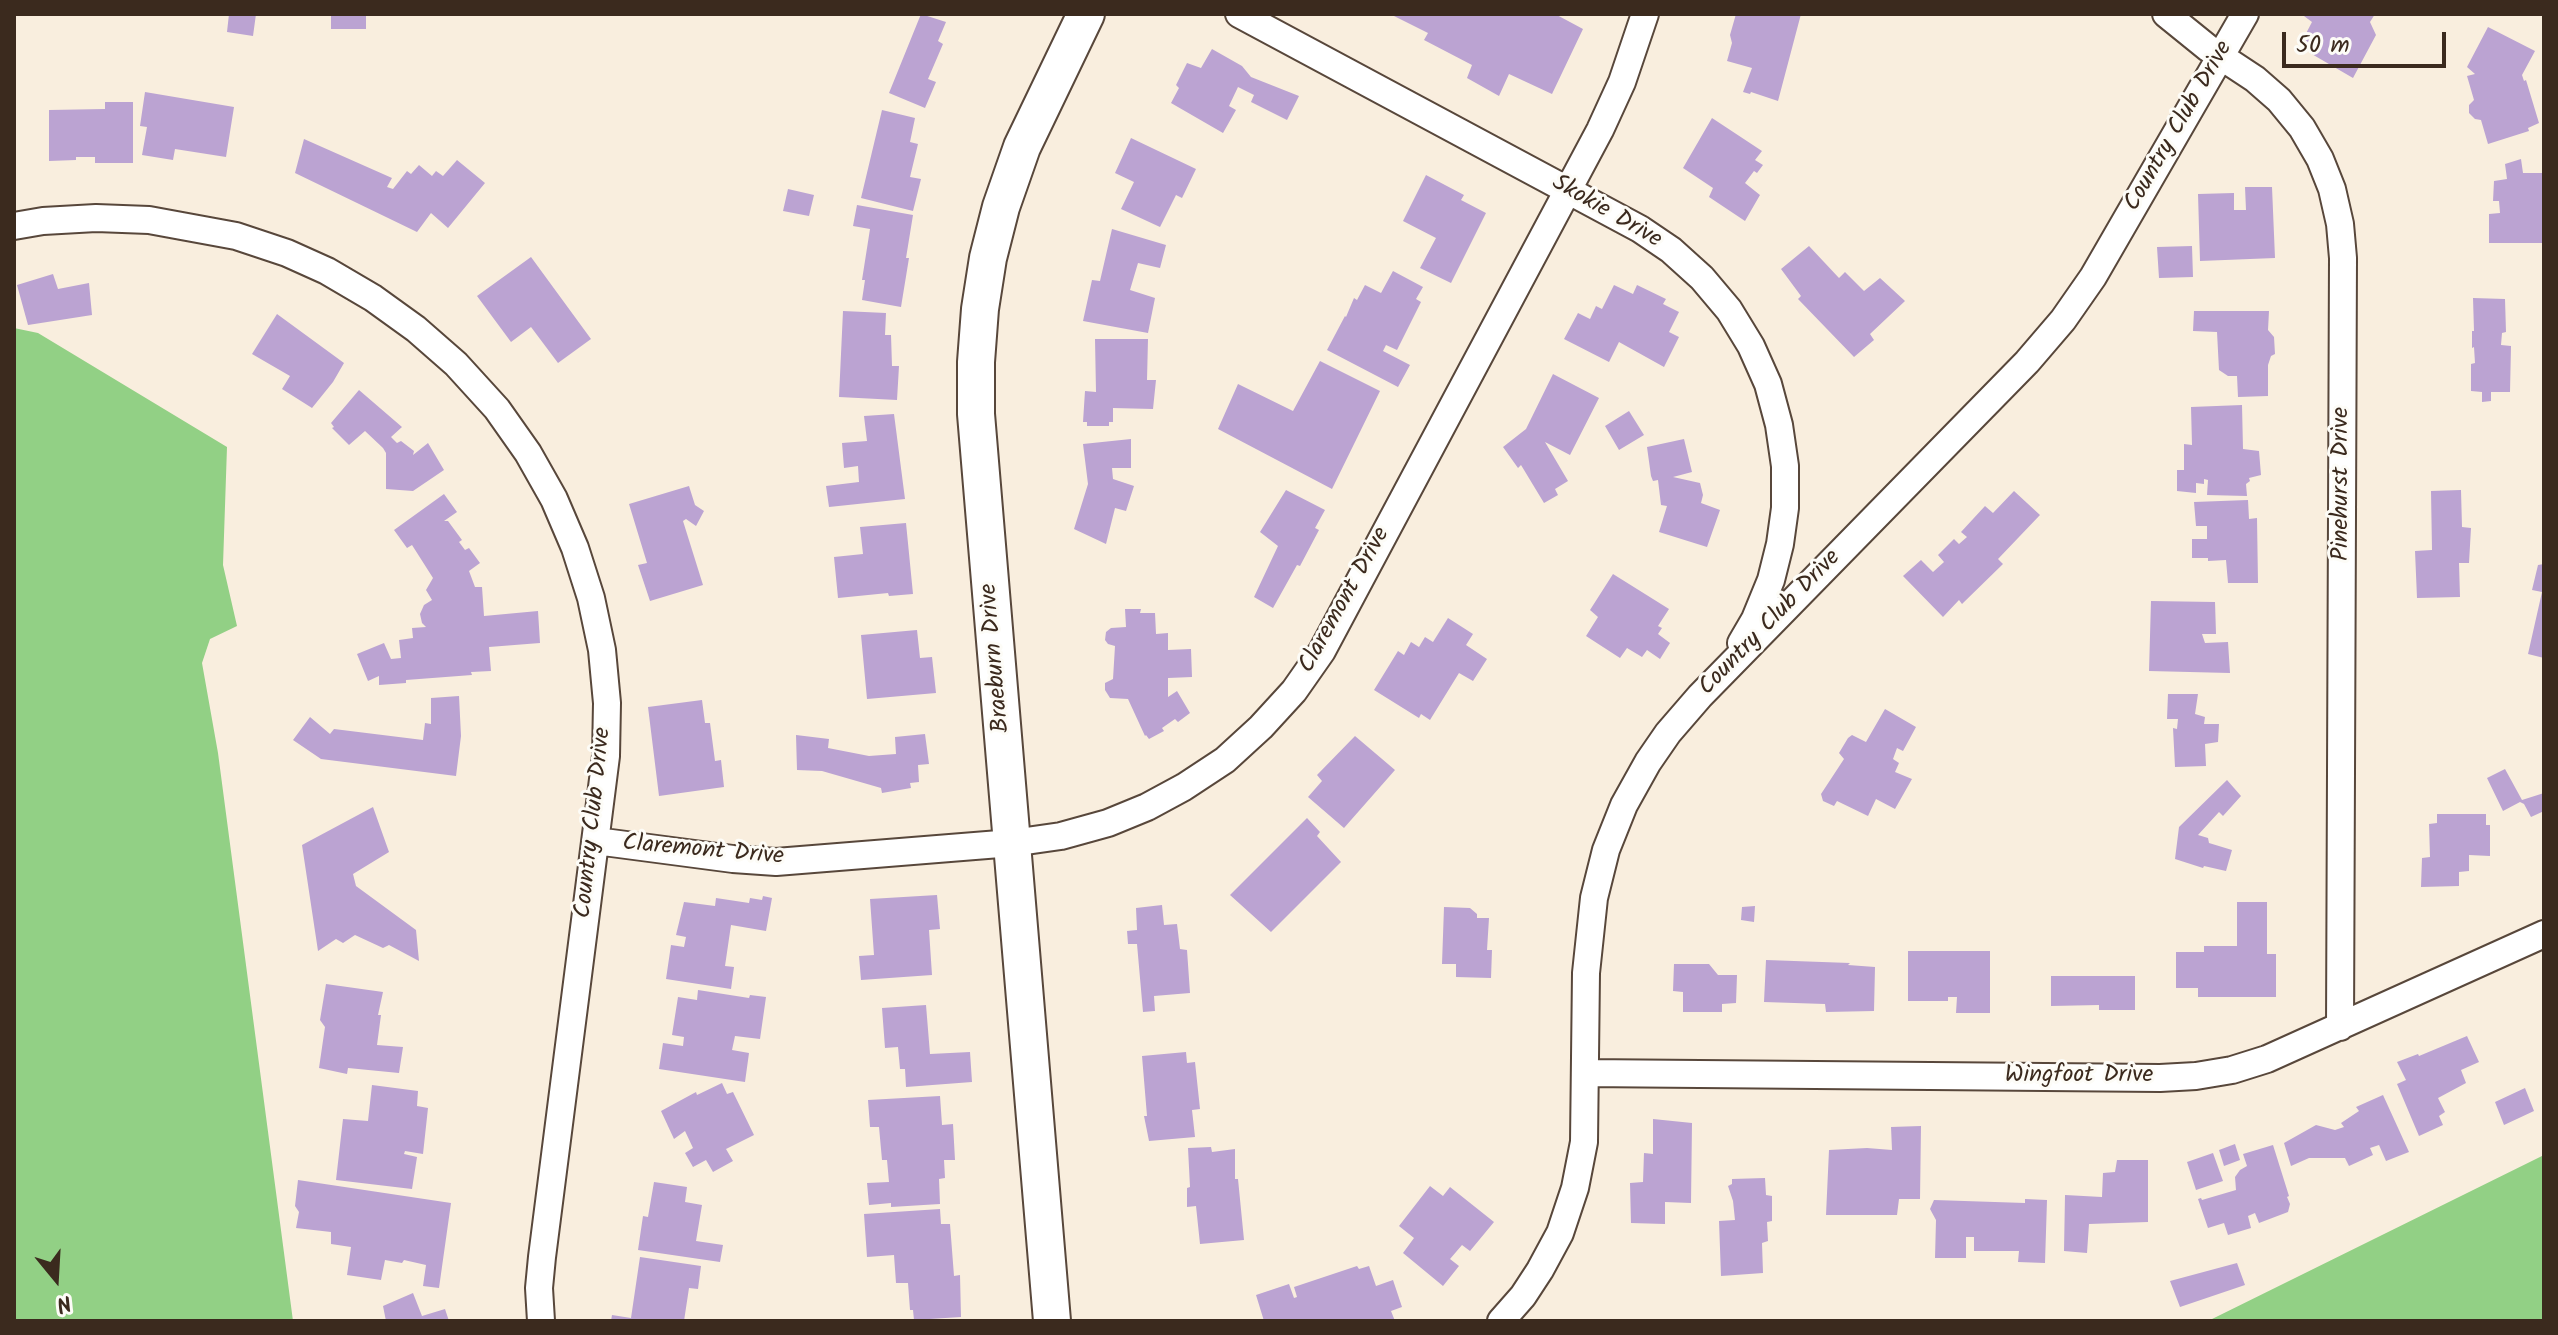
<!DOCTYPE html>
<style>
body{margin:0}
#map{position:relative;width:2558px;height:1335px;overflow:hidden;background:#f9eede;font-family:Kalam,sans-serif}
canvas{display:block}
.frame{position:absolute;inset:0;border:16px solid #3b2a1e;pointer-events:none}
.north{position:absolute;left:16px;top:1239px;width:80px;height:80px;-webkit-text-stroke:6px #fdfcf7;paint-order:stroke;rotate:162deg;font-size:22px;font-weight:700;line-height:32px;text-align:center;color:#3b2a1e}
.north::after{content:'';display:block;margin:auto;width:28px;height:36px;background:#3b2a1e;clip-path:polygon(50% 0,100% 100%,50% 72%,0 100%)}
.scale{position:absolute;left:2282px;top:32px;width:164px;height:36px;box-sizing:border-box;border:4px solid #3b2a1e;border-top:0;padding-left:10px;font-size:24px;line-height:28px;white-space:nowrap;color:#3b2a1e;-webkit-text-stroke:6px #fdfcf7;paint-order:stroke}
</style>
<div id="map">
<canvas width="2558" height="1335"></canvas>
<div class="frame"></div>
<div class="north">N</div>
<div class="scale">50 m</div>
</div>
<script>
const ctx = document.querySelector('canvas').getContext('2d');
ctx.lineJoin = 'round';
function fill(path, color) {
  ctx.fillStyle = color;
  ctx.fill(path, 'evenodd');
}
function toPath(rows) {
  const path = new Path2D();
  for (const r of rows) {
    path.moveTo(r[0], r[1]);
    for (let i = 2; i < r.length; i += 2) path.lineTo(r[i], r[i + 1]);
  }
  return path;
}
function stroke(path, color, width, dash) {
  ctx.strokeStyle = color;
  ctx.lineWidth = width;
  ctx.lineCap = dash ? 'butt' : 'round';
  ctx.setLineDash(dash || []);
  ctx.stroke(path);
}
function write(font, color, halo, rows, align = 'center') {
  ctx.font = font + ' Kalam,sans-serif';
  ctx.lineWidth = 6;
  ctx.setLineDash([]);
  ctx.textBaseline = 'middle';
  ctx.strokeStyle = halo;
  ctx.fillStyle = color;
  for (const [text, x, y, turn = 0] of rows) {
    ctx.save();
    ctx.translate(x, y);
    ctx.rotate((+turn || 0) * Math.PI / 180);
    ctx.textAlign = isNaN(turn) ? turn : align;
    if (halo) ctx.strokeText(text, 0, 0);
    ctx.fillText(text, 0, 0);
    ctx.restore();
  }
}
const green = toPath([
 [14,328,38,333,227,447,223,565,237,626,210,639,202,663,218,753,293,1321,14,1321],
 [2544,1155,2544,1321,2208,1321]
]);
const building = toPath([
 [229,14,256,14,253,36,227,32],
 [331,14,366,14,366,29,331,29],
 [921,14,946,22,938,41,943,44,928,79,936,82,925,108,889,93],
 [1390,14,1555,14,1583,29,1552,94,1509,74,1499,96,1467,78,1472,65,1424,40,1428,33],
 [1736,14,1801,14,1778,101,1751,92,1750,94,1743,92,1752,68,1727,61,1732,43,1730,35],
 [2305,14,2375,14,2370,22,2376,35,2353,78,2310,53,2312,50,2301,43,2312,22,2304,16],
 [2488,27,2535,51,2522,75,2524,81,2526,80,2539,123,2528,128,2529,131,2488,144,2481,120,2475,119,2469,113,2469,105,2474,100,2467,76,2475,74,2467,67],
 [1212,49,1242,66,1251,77,1299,96,1287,120,1251,102,1254,95,1238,87,1229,106,1236,110,1223,133,1171,103,1179,88,1176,85,1187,63,1201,68],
 [145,92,234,107,226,157,175,149,173,160,142,155,147,127,140,126],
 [105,102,133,102,133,163,95,163,95,157,76,157,76,160,49,161,49,110,105,109],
 [882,110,915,118,910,142,918,144,910,177,921,179,913,211,861,198],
 [1712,118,1762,151,1755,160,1763,165,1757,173,1754,171,1745,183,1760,195,1745,221,1709,197,1713,188,1683,168],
 [1131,138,1196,169,1182,198,1176,195,1160,227,1121,209,1134,182,1115,173],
 [304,139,392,178,387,187,393,189,407,171,411,174,419,165,432,176,436,171,443,176,457,160,485,183,448,228,431,213,417,232,295,173],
 [2521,159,2523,173,2544,173,2544,243,2489,243,2489,214,2500,213,2499,201,2493,201,2494,181,2507,179,2505,164],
 [1426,175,1464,195,1461,200,1486,213,1451,283,1420,268,1436,238,1403,221],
 [2245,187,2272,187,2275,258,2200,261,2198,194,2234,193,2234,210,2246,210],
 [788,189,814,195,809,216,783,211],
 [857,205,913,215,906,258,909,258,901,307,862,300,865,280,862,280,870,229,853,226],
 [1112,229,1166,245,1160,268,1138,263,1130,290,1155,298,1148,333,1083,321,1092,280,1100,281],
 [1809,246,1839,278,1845,272,1864,291,1880,278,1905,301,1870,334,1874,340,1854,357,1798,299,1801,296,1781,269],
 [2192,246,2193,277,2159,278,2157,247],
 [531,257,591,339,558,363,531,327,511,342,477,296],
 [1393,271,1423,287,1416,299,1421,302,1397,350,1386,345,1383,351,1410,365,1398,387,1327,350,1345,316,1346,317,1354,298,1357,300,1365,285,1381,293],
 [53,274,58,289,89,283,92,315,28,325,17,285],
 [1614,285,1633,294,1637,285,1666,299,1663,304,1679,312,1669,332,1679,337,1664,367,1619,342,1609,362,1564,339,1578,313,1590,319,1596,306,1602,309],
 [2473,298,2505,299,2506,332,2502,333,2501,345,2511,346,2510,392,2491,392,2491,401,2482,402,2482,392,2471,391,2471,364,2475,363,2474,347,2472,348,2472,331,2474,331],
 [843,311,886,313,885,335,891,335,892,366,899,366,897,400,839,397],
 [2194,311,2269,311,2268,330,2274,337,2275,354,2271,356,2268,365,2268,396,2238,397,2237,376,2228,376,2219,370,2217,332,2193,331],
 [277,314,344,363,333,382,312,408,282,389,290,376,252,354],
 [1095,339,1148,339,1147,380,1156,380,1153,409,1113,408,1113,422,1109,422,1109,426,1087,426,1087,422,1083,422,1085,391,1096,392],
 [1320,361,1380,391,1332,489,1218,429,1238,384,1293,411],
 [1553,374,1599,398,1570,455,1545,442,1568,481,1555,489,1558,495,1544,503,1521,465,1518,468,1503,447,1526,429],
 [359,390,402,427,391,437,397,443,401,441,414,451,413,455,428,443,444,470,413,491,386,489,386,453,383,448,365,431,349,445,332,428,334,427,331,423],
 [2242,405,2243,449,2259,451,2261,475,2249,478,2250,481,2246,484,2247,496,2207,495,2208,480,2204,479,2204,484,2196,483,2196,493,2177,491,2177,470,2184,470,2184,444,2192,445,2191,407],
 [1629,411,1644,435,1619,450,1605,426],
 [894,414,905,499,829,507,826,486,859,482,858,466,844,468,842,443,867,441,864,416],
 [1131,439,1131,468,1112,468,1113,479,1134,486,1126,511,1115,508,1106,544,1074,529,1088,484,1083,444],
 [1684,439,1692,472,1673,477,1700,483,1703,495,1701,503,1720,510,1707,547,1659,532,1667,506,1661,505,1658,480,1653,481,1651,476,1647,447],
 [689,486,695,505,704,511,696,526,686,519,683,521,703,585,650,601,638,565,647,563,629,504],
 [1286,490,1325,510,1315,528,1319,530,1300,566,1297,565,1273,608,1254,597,1278,546,1260,532],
 [2461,490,2462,527,2471,528,2469,563,2459,563,2460,597,2417,598,2415,551,2432,550,2431,491],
 [2014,491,2040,515,1998,559,2003,564,1962,604,1959,600,1943,617,1903,576,1921,560,1933,572,1944,562,1938,555,1954,539,1959,544,1967,537,1961,532,1985,506,1993,513],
 [444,494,457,512,444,521,448,521,462,540,459,542,465,550,469,548,480,563,469,571,475,587,482,587,484,616,538,611,540,643,489,647,491,671,471,672,472,675,406,680,406,683,379,685,379,676,368,681,357,654,384,643,391,659,401,658,399,640,413,638,412,628,426,627,422,623,420,614,424,605,432,600,426,590,433,578,412,545,407,548,394,530],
 [2248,500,2249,519,2257,518,2258,583,2228,583,2226,560,2208,561,2208,558,2192,558,2192,539,2207,539,2207,526,2196,526,2194,502],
 [906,523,913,594,889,596,888,593,838,598,834,557,863,554,860,527],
 [2544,564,2544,658,2528,654,2542,592,2532,590,2538,565],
 [1613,574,1669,609,1658,626,1662,628,1658,634,1670,643,1660,659,1647,650,1642,657,1627,648,1620,658,1586,636,1598,617,1590,610],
 [2151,601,2215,602,2216,634,2202,634,2205,643,2228,642,2230,673,2149,671],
 [1125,609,1141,609,1140,613,1155,613,1156,634,1168,633,1168,650,1191,649,1192,677,1168,678,1168,697,1177,691,1190,713,1178,722,1175,719,1162,728,1164,731,1149,739,1146,735,1145,736,1128,699,1110,698,1105,690,1105,683,1113,679,1115,646,1108,644,1105,640,1106,632,1111,628,1126,627],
 [1448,618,1473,634,1466,645,1487,659,1473,681,1459,673,1430,720,1421,714,1419,718,1374,690,1398,651,1404,655,1411,642,1419,647,1425,637,1433,642],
 [917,630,920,658,932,657,936,693,867,699,861,635],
 [2168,694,2198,694,2195,714,2205,717,2204,724,2219,724,2218,742,2205,744,2206,766,2175,767,2173,728,2177,729,2178,719,2167,719],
 [459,696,461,736,456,776,321,759,293,740,310,717,330,734,334,729,423,740,425,723,431,724,431,698],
 [702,700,705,723,710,723,715,761,721,760,724,787,659,796,648,707],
 [1885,709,1916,727,1903,751,1897,748,1893,759,1899,763,1895,772,1912,779,1895,809,1876,799,1868,816,1837,801,1834,806,1823,801,1821,794,1844,759,1839,753,1848,738,1852,735,1866,742],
 [925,734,929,764,918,765,919,782,910,783,911,788,882,793,881,788,822,771,797,770,796,735,829,739,828,748,869,756,896,754,895,737],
 [1355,736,1395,770,1344,828,1308,797,1322,781,1317,775],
 [2505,769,2522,800,2544,793,2544,811,2531,817,2524,804,2520,802,2503,811,2487,778],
 [2227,780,2241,796,2223,816,2219,812,2198,835,2208,838,2209,843,2232,850,2226,871,2204,866,2203,868,2175,859,2179,827],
 [373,807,389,852,353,874,356,886,416,930,419,961,389,945,383,948,355,935,343,943,336,939,318,951,302,845],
 [2437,814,2486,814,2486,825,2490,825,2490,856,2469,855,2469,871,2459,872,2459,886,2421,887,2422,858,2430,857,2429,824,2437,823],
 [1307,818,1320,832,1317,836,1341,862,1271,932,1230,895],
 [937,895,940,929,929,930,932,975,861,980,859,956,874,955,870,899],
 [763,896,772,898,766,931,731,925,725,966,734,967,731,989,666,979,671,945,684,947,686,937,676,935,684,902,715,906,716,898,749,903,750,898,762,900],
 [2237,902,2267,902,2267,954,2276,954,2276,997,2198,997,2198,988,2176,988,2176,952,2204,952,2204,946,2237,946],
 [1162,905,1164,925,1177,924,1180,949,1187,950,1190,993,1154,996,1155,1011,1143,1012,1137,944,1128,944,1127,931,1137,930,1136,908],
 [1755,906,1754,922,1741,920,1742,907],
 [1444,907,1470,908,1477,914,1477,918,1489,918,1487,950,1492,950,1491,978,1456,977,1456,964,1442,964],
 [1908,951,1990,951,1990,1013,1956,1013,1957,997,1948,997,1948,1001,1908,1001],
 [1766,960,1850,963,1848,965,1875,967,1874,1011,1826,1012,1825,1004,1764,1002],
 [1674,964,1709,964,1718,975,1737,975,1736,1003,1722,1004,1722,1012,1683,1012,1683,992,1673,991],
 [2051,976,2135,976,2135,1010,2099,1010,2099,1005,2051,1006],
 [326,984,383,992,378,1015,381,1015,377,1045,403,1047,399,1073,348,1068,347,1074,319,1068,325,1027,320,1020],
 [698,990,749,998,750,995,766,997,760,1039,735,1036,732,1050,749,1053,745,1082,659,1069,663,1043,683,1046,684,1037,672,1035,678,997,697,1000],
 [926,1005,930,1054,970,1052,972,1082,906,1087,905,1069,900,1069,898,1047,885,1048,882,1008],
 [2467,1036,2479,1062,2461,1070,2466,1083,2438,1098,2445,1112,2439,1116,2443,1125,2419,1136,2397,1084,2406,1080,2397,1062,2418,1054,2419,1056],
 [1186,1052,1187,1063,1195,1062,1200,1109,1192,1110,1195,1137,1149,1141,1144,1116,1147,1116,1142,1056],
 [722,1083,727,1094,733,1092,754,1135,726,1149,733,1161,713,1172,706,1160,693,1167,685,1153,693,1148,685,1131,674,1139,661,1111,696,1092,697,1095],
 [372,1085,418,1091,417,1106,428,1108,423,1154,405,1151,404,1154,417,1157,412,1189,336,1180,343,1119,368,1121],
 [2525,1088,2534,1111,2504,1125,2495,1102],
 [2383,1095,2409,1152,2386,1161,2379,1145,2370,1148,2373,1155,2349,1166,2345,1158,2309,1158,2291,1166,2284,1143,2316,1125,2335,1130,2344,1127,2341,1123,2359,1111,2356,1107],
 [940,1096,942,1125,953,1124,955,1160,944,1160,945,1178,939,1179,940,1204,891,1207,891,1203,869,1205,867,1183,889,1182,887,1160,882,1160,879,1127,870,1127,868,1100],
 [1653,1119,1692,1123,1691,1203,1665,1202,1665,1224,1631,1223,1630,1183,1643,1182,1644,1153,1653,1154],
 [1921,1126,1920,1199,1899,1199,1897,1215,1826,1215,1829,1150,1867,1148,1892,1150,1891,1127],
 [2235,1144,2240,1160,2224,1166,2219,1150],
 [2273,1145,2289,1196,2287,1197,2290,1204,2288,1212,2259,1223,2255,1213,2248,1216,2251,1228,2228,1235,2224,1223,2208,1228,2198,1199,2201,1198,2202,1200,2236,1190,2235,1177,2240,1170,2247,1166,2243,1154],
 [1211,1147,1212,1152,1235,1149,1235,1179,1238,1179,1244,1240,1200,1244,1196,1206,1187,1207,1187,1188,1190,1187,1188,1148],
 [2213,1153,2223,1181,2196,1190,2187,1162],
 [2117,1160,2148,1160,2148,1222,2089,1224,2087,1253,2064,1251,2065,1195,2102,1197,2103,1173,2115,1172],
 [1765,1178,1766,1195,1772,1196,1772,1221,1767,1222,1768,1241,1762,1243,1763,1273,1721,1276,1719,1221,1735,1220,1733,1201,1728,1186,1732,1184,1732,1179],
 [298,1180,451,1203,439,1288,423,1286,426,1265,404,1260,402,1263,385,1260,381,1280,347,1275,351,1247,331,1244,331,1232,296,1228,299,1212,295,1206],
 [654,1182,687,1187,685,1202,702,1205,696,1241,723,1245,720,1262,638,1250,643,1216,648,1217],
 [1430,1186,1443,1196,1450,1187,1494,1222,1470,1251,1462,1245,1450,1259,1459,1266,1443,1286,1403,1253,1414,1238,1399,1226],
 [2025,1199,2047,1200,2045,1263,2018,1262,2019,1251,1974,1251,1974,1237,1966,1237,1966,1258,1935,1258,1936,1220,1930,1209,1934,1200,2025,1203],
 [940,1209,941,1224,950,1224,954,1276,960,1275,961,1317,914,1320,913,1310,910,1310,908,1283,896,1283,894,1255,867,1257,864,1214],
 [640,1257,701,1266,698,1289,689,1288,684,1321,611,1321,612,1315,631,1318],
 [2237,1263,2245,1285,2180,1307,2170,1281],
 [1357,1266,1359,1269,1369,1266,1376,1286,1393,1280,1402,1307,1391,1311,1395,1321,1264,1321,1256,1295,1289,1284,1294,1298,1297,1297,1294,1287],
 [413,1293,422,1316,445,1309,449,1321,386,1321,383,1306]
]);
const street = toPath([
 [1239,14,1640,229,1671,250,1702,278,1729,310,1751,346,1768,384,1779,425,1785,466,1785,508,1780,544,1771,580,1755,619,1741,643],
 [2166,14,2208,48,2255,79,2279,100,2302,128,2320,159,2332,189,2340,224,2343,258,2340,1027],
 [14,226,43,221,96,218,149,220,236,236,287,253,327,271,373,298,416,329,456,364,497,409,528,453,554,499,575,548,591,598,602,650,607,703,606,756,542,1257,539,1288,541,1321],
 [596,841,733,859,776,862,1012,843,1061,836,1108,823,1147,807,1184,787,1225,760,1261,727,1294,691,1322,651,1600,130,1622,82,1645,14],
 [1585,1073,2160,1078,2196,1076,2232,1070,2267,1059,2544,934],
 [1501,1321,1523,1296,1540,1270,1560,1233,1575,1188,1584,1142,1586,973,1594,898,1606,850,1624,805,1648,762,1668,733,1700,696,2027,362,2063,320,2093,277,2245,14]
]);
const secondary = toPath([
 [1052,1321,976,414,976,362,980,309,988,258,1001,207,1022,147,1086,14]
]);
const streetNames = [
 ["Country Club Drive",2180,127,-60],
 ["Skokie Drive",1606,213,30],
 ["Pinehurst Drive",2343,484,-90],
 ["Claremont Drive",1346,601,-61],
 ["Country Club Drive",1771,624,-46],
 ["Braeburn Drive",997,658,-95],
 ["Country Club Drive",595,823,-84],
 ["Claremont Drive",703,852,5],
 ["Wingfoot Drive",2079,1077]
];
fill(green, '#92d085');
fill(building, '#bba3d2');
stroke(street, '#58473b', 30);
stroke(secondary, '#58473b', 40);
stroke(street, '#fff', 26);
stroke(secondary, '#fff', 36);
write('24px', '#3b2a1e', '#fdfcf7', streetNames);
</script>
